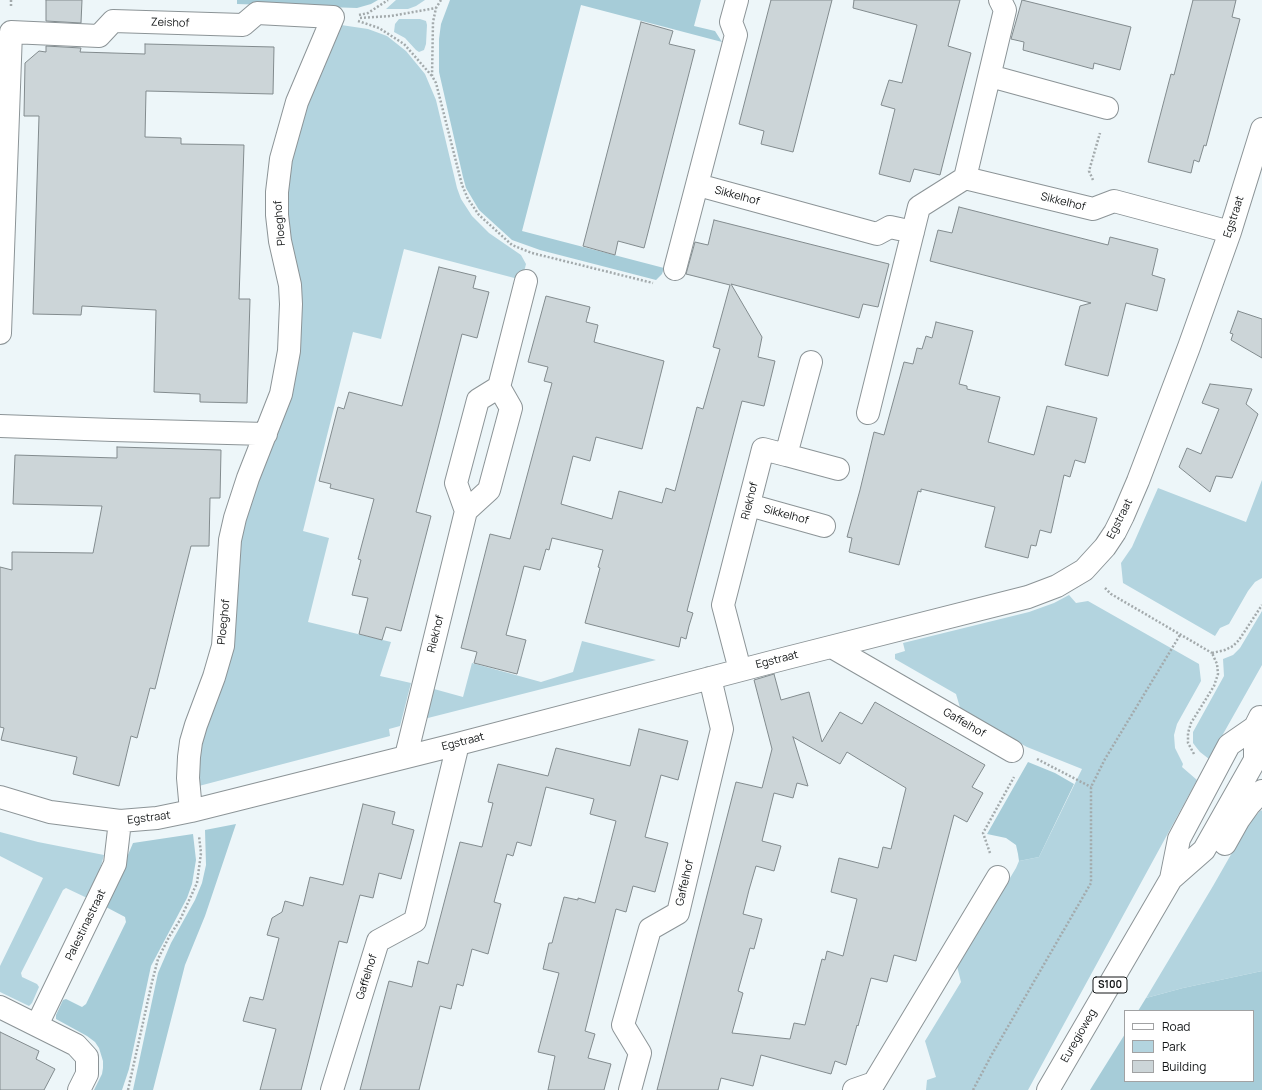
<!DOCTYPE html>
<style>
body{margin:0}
#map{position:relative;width:1262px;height:1090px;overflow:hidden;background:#edf6f9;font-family:Manrope,sans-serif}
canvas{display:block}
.legend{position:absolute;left:1124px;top:1010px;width:130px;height:72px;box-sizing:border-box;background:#fff;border:1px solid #a1a2a3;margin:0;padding:5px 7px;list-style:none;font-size:12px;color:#141718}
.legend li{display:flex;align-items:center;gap:8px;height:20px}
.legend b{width:20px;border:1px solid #a1a2a3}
</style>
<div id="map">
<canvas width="1262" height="1090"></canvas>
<ul class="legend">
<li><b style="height:5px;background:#fff"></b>Road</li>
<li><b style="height:11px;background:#b3d4df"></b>Park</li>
<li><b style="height:11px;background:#ccd5d8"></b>Building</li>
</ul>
</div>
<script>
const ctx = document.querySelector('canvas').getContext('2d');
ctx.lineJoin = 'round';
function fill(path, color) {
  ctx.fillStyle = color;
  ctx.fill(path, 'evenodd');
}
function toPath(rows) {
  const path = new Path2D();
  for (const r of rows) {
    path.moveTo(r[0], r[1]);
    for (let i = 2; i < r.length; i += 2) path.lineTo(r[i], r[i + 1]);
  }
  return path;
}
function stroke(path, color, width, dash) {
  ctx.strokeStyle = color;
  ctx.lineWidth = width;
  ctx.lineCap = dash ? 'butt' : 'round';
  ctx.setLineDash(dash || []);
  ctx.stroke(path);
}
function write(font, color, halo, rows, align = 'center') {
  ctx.font = font + ' Manrope,sans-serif';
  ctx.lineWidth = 3;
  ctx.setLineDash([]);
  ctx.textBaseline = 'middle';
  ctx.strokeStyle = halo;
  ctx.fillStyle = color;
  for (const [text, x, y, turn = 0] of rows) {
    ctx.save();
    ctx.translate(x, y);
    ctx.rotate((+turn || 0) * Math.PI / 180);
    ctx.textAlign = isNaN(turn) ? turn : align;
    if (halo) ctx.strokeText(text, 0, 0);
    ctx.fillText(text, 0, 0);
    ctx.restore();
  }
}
const green = toPath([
 [396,0,425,0,416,6,408,9,386,9],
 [399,19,420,19,426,21,427,25,426,44,424,50,419,52,416,50,405,38,394,32,395,24],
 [341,25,368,29,387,36,406,51,425,74,436,100,457,188,461,199,472,216,489,233,521,255,526,264,522,280,404,249,381,339,353,332,303,531,329,538,308,622,391,642,380,676,411,683,400,726,389,729,390,736,195,787,195,764,237,544,279,417,287,245,288,150],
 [1262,480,1262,578,1255,582,1248,591,1229,624,1220,628,1215,636,1123,583,1121,563,1132,547,1158,488,1246,522],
 [1069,595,1076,603,1088,601,1199,664,1201,681,1177,724,1174,735,1175,748,1183,764,1182,767,1197,780,1028,1090,926,1090,927,1080,936,1077,925,1041,961,982,957,966,1016,868,1019,861,1039,857,1082,769,1027,747,961,711,956,694,895,659,895,654,905,651,903,643,1029,612,1054,603],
 [1262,611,1262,665,1209,759,1200,752,1196,747,1193,743,1193,732,1224,676,1223,659,1233,655,1240,648],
 [582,641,656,660,424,719,434,689,463,697,472,663,541,682,573,672],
 [1261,810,1262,811,1262,971,1183,988,1146,998,1213,886,1249,823],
 [0,832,38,842,104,855,99,873,88,897,85,897,66,888,63,890,21,973,22,977,37,984,39,987,32,1003,29,1006,0,992,0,966,43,878,0,856]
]);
const forest = toPath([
 [237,0,378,0,371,4,357,8,237,4],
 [450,0,701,0,694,26,715,31,722,42,581,5,522,231,664,268,662,274,656,280,540,250,512,240,479,210,466,188,463,177,439,72,439,39,441,24],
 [1028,762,1055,773,1074,784,1039,857,1019,861,1018,854,1016,845,1006,838,987,834],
 [236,824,205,916,185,965,153,1090,133,1090,158,973,171,943,195,900,202,883,206,865,205,830],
 [193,834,196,860,192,884,187,898,151,966,129,1069,122,1090,94,1090,102,1074,103,1068,103,1061,99,1048,95,1042,87,1036,56,1019,56,1015,63,1000,66,999,82,1007,86,1004,126,922,125,917,106,907,133,843],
 [1262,971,1262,1090,1090,1090,1125,1034,1125,1081,1253,1081,1253,1011,1138,1011,1146,998,1183,988]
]);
const building = toPath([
 [46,0,82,0,81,23,46,21,46,0],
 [771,0,832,0,793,152,761,144,764,131,739,124,771,0],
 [854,0,960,0,948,46,971,53,940,175,914,169,910,182,879,174,895,109,881,105,889,80,902,83,917,25,853,8,854,0],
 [1022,0,1131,27,1120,70,1094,63,1093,69,1023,50,1024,42,1011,39,1022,0],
 [1193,0,1236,0,1232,17,1240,19,1206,146,1204,145,1199,162,1194,160,1191,173,1148,162,1171,74,1174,75,1193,0],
 [641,22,673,31,669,44,695,50,644,248,618,241,615,255,583,246,641,22],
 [145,44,274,47,273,94,146,91,145,137,181,138,181,144,244,145,239,299,250,299,247,403,200,402,200,394,154,392,156,310,82,306,81,315,33,314,39,116,24,116,25,63,39,51,46,52,46,46,81,48,80,52,145,54,145,44],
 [959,207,1108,245,1110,237,1158,249,1152,275,1165,279,1157,311,1126,303,1108,376,1065,365,1080,306,1091,303,930,261,938,230,952,233,959,207],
 [714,220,889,264,878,307,863,304,859,318,731,284,762,337,758,357,775,361,764,406,742,401,687,611,693,613,689,626,686,639,681,637,679,647,585,623,600,568,598,567,603,550,552,538,549,550,546,549,540,570,524,566,515,601,506,635,526,640,517,674,474,663,477,652,461,648,490,534,510,539,552,383,544,381,548,367,528,362,546,296,590,307,586,322,598,325,594,342,664,361,642,449,596,437,590,461,573,456,561,504,612,519,619,491,662,503,666,488,675,491,697,407,703,409,720,349,713,347,730,285,686,274,695,242,708,245,714,220],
 [439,267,476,276,473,288,489,292,477,338,462,334,438,428,416,512,431,516,401,631,386,627,382,640,359,634,368,598,352,595,361,560,358,559,374,499,330,488,331,484,319,481,338,407,344,409,349,392,402,406,439,267],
 [1238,311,1262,319,1262,358,1231,340,1233,334,1230,333,1238,311],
 [936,322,973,331,959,384,967,386,967,389,1000,397,988,442,1034,455,1047,406,1097,418,1085,463,1075,460,1070,477,1064,475,1051,533,1040,530,1036,546,1031,545,1028,558,985,547,995,507,921,489,921,492,918,491,899,565,849,552,852,538,847,537,860,490,874,432,884,435,904,362,913,364,917,348,922,349,926,336,932,338,936,322],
 [1210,384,1252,389,1246,404,1258,414,1232,478,1216,476,1210,492,1179,467,1187,448,1201,454,1219,409,1202,403,1210,384],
 [117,447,221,450,220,498,210,498,209,546,191,546,155,689,150,688,137,738,131,736,119,786,73,774,77,757,1,740,4,728,0,727,0,567,12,570,12,552,93,553,102,506,13,504,15,455,117,458,117,447],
 [774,674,781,700,809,692,822,742,840,712,862,724,875,702,985,765,972,787,983,793,967,822,954,815,916,961,894,955,887,982,871,978,858,1026,857,1025,846,1065,835,1061,831,1074,761,1055,753,1086,721,1078,718,1090,657,1090,736,782,762,788,772,749,754,680,774,674],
 [793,737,840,764,847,752,906,788,891,849,883,847,878,868,839,858,831,892,857,899,843,956,827,951,825,960,822,959,805,1025,794,1023,790,1039,732,1033,743,993,738,991,750,948,754,949,762,919,743,914,749,890,756,866,774,871,781,846,762,841,774,793,793,798,797,783,808,786,793,737],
 [639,729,688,741,678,780,661,775,645,837,668,843,655,892,633,886,626,912,616,909,585,1031,595,1034,588,1058,611,1064,604,1090,548,1090,555,1056,538,1052,559,973,543,969,549,943,552,943,564,897,578,900,578,898,595,903,616,821,590,814,594,799,546,787,531,846,517,842,513,856,507,854,494,902,501,904,488,954,472,949,463,986,457,984,451,1009,440,1006,419,1090,360,1090,389,981,412,987,418,961,428,964,460,842,482,847,493,803,488,802,498,764,548,776,556,748,630,766,639,729],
 [363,804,395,812,392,824,414,830,401,879,379,873,373,898,360,895,347,943,339,941,301,1090,260,1090,276,1029,243,1021,250,997,263,1000,279,938,267,935,272,918,282,912,285,901,303,906,310,877,343,885,363,804],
 [0,1032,39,1051,36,1059,55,1069,44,1090,0,1090,0,1032]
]);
const path = toPath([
 [441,0,436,8,433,22,432,76,436,83,462,185,468,199,479,215,512,245,532,253,653,283],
 [11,6,11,0],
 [359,15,368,13,388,0],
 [360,18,391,16,436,8],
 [358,21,379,28,404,44,432,76],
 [1093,180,1089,171,1100,133],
 [1105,588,1111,594,1212,653],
 [1212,653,1225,650,1233,646,1239,640,1262,605],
 [1194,754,1188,743,1188,733,1191,723,1214,686,1218,674,1217,664,1212,653],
 [1037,759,1091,787],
 [990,853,983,833,1014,777],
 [128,1090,152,982,158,959,169,937,180,920,197,883,201,853,199,836],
 [973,1090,991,1056,1091,883,1091,787,1105,759,1180,635]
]);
const minor = toPath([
 [990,76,1107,108],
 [965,178,1093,209,1114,201,1230,232],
 [698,185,877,234,890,227,913,232],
 [675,269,736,35,731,22,737,0],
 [0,333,11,32,99,36,113,21,243,25,257,13,333,17,297,102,281,159,277,192,277,215,280,241,290,285,291,304,289,351,281,394,248,478,235,518,230,540,223,646,214,677,196,725,191,742,189,757,188,778,191,811],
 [868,413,919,207,965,178,1005,10,1000,0],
 [0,426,113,430,266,434],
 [786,455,838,469],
 [749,505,824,526],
 [466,511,489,490,511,408,499,387,526,281],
 [832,647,1012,751],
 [740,670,723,605,763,449,786,455,811,362],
 [406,756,466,511,456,483,478,400,499,387],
 [0,797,50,812,120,821,157,818,191,811,458,744,787,658,1028,597,1057,586,1084,570,1105,547,1115,532,1123,516,1138,481,1189,347,1230,232,1262,129],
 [0,1007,76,1045,87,1057,87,1074,79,1090],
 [37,1025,115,864,120,821],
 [332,1090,378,941,415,921,458,744],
 [630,1090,640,1053,623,1025,650,929,678,913,722,729,710,678],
 [854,1090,874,1083,998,877]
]);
const primary = toPath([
 [1225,844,1239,819,1249,805,1262,791],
 [1171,879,1179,839,1229,745,1255,727,1260,717],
 [1048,1090,1171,879,1204,850,1255,760,1255,727]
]);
const shields = [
 [1110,985,34]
];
const shieldNames = [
 ["S100",1110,985]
];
const streetNames = [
 ["Zeishof",170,23,2],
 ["Sikkelhof",737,196,15],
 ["Sikkelhof",1063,202,14],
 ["Egstraat",1234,217,-72],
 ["Ploeghof",280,223,-95],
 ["Riekhof",750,501,-76],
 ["Sikkelhof",786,515,15],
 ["Egstraat",1120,519,-63],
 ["Ploeghof",224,622,-84],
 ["Riekhof",436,634,-76],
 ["Egstraat",777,660,-14],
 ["Gaffelhof",964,723,30],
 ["Egstraat",463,742,-14],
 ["Egstraat",149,818,-7],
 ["Gaffelhof",685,883,-77],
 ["Palestinastraat",86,925,-64],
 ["Gaffelhof",367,977,-73],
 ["Euregioweg",1079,1036,-60]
];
fill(green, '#b3d4df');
fill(forest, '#a6ccd8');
fill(building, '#ccd5d8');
stroke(building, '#828b8e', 1);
stroke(minor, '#8c9497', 24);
stroke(primary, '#8c9497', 24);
stroke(path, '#a3aaac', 2.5, [2, 2]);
stroke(minor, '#fff', 22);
stroke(primary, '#fff', 22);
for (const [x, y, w] of shields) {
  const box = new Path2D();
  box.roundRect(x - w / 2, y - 8, w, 16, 3);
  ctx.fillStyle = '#fff';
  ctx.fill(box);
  stroke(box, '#141718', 1);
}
write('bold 10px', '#141718', null, shieldNames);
write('11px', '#141718', '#fff', streetNames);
</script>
